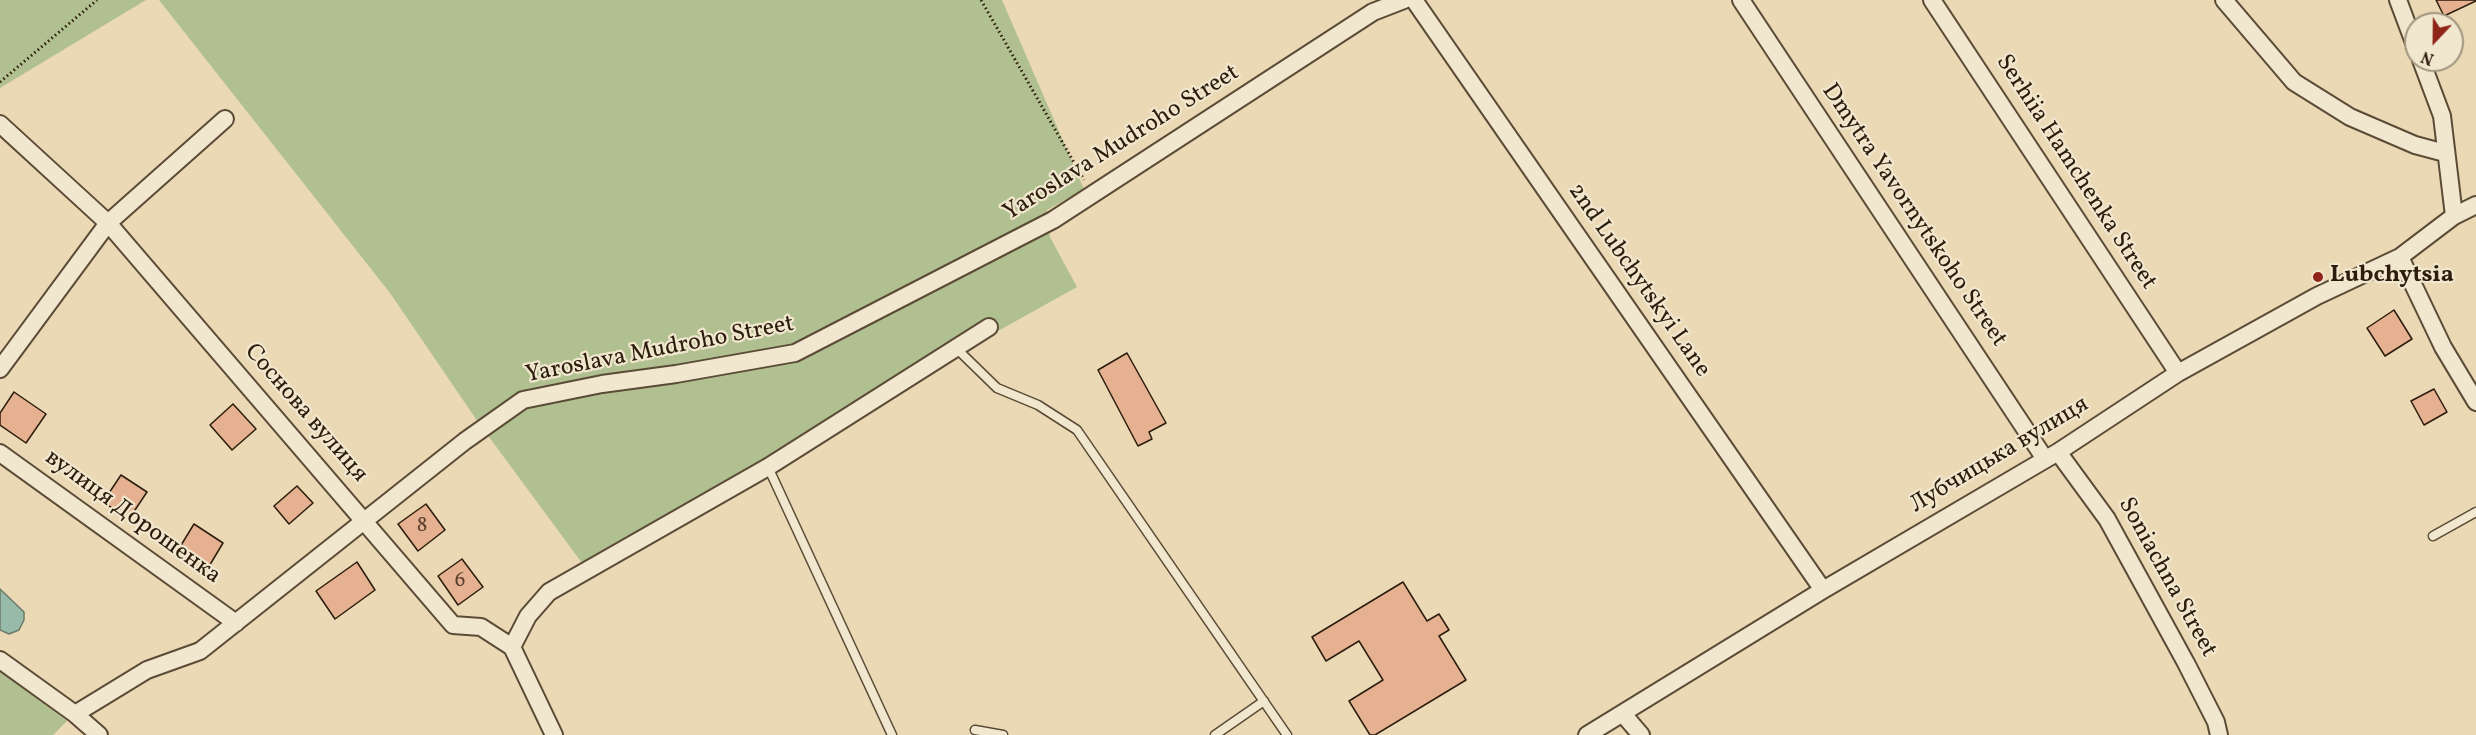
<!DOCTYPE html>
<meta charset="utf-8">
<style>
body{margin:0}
#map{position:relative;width:2476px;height:735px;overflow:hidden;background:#ead9b4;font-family:Vollkorn,serif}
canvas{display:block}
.north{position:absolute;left:2404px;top:12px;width:60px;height:60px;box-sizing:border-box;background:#f1e6ce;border:2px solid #a29580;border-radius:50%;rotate:202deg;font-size:16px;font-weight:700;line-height:24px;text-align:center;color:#2b1c0c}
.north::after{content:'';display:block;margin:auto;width:21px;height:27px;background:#8f2418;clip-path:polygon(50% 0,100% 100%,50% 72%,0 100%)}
</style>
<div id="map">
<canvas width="2476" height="735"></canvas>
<div class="north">N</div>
</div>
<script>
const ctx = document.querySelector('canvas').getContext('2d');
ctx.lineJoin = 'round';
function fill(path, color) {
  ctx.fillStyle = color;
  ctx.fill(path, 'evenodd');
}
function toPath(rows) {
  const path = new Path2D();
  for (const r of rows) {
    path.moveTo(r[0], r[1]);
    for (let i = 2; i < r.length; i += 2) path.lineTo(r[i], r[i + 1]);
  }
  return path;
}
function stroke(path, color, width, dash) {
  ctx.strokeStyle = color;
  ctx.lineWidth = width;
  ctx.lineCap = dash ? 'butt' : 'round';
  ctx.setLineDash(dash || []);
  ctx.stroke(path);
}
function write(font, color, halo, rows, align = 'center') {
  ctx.font = font + ' Vollkorn,serif';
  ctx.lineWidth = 4.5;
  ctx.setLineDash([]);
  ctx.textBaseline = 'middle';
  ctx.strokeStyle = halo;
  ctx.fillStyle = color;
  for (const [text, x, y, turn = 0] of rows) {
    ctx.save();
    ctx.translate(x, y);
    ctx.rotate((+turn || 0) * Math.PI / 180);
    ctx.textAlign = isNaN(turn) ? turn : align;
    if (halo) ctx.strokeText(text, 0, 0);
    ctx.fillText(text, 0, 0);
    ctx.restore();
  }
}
const green = toPath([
 [0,0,146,0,0,88],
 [159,0,1002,0,1084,189,1047,210,1050,237,1077,287,582,563,478,422,390,293],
 [0,671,67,721,53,735,0,735]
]);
const water = toPath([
 [0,589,24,612,24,620,19,630,9,634,0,630,0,589]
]);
const building = toPath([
 [2436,0,2476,0,2476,1,2444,16,2436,0],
 [2394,310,2412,339,2385,356,2367,328,2394,310],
 [1127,353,1166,423,1149,432,1152,439,1138,446,1098,370,1127,353],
 [2434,389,2447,412,2424,425,2411,401,2434,389],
 [14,392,46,414,26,443,0,425,0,413,14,392],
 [233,404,256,429,232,450,210,425,233,404],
 [121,475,147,492,129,519,103,502,121,475],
 [297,486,313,503,289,524,274,506,297,486],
 [426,504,445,530,418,551,398,524,426,504],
 [194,524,223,543,205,573,175,555,194,524],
 [462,559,483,587,458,605,438,576,462,559],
 [357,562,375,590,335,619,316,591,357,562],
 [1403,582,1427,621,1439,614,1449,630,1439,636,1466,680,1375,735,1370,735,1349,701,1383,680,1359,641,1326,661,1312,637,1403,582]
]);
const path = toPath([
 [981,0,1084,180],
 [0,82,97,0]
]);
const lane = toPath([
 [956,348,997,388,1038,405,1077,430,1287,735],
 [768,467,892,735],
 [2433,536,2476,512],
 [975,730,1003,735],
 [1215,735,1264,701]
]);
const street = toPath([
 [1414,0,1823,590],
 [1741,0,2045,459],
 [1932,0,2178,373],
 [2224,0,2294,82,2350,117,2415,145,2445,153],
 [2398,0,2416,48],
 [2421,60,2442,116,2454,216],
 [0,124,108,223,453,625,481,627,512,647,554,735],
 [2400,257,2443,347,2476,402],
 [0,369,108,223,225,119],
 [2058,452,2107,519,2186,663,2216,722,2219,735],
 [0,453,236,623],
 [512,647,528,616,549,592,768,467,989,327],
 [0,660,75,714,99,735],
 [75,714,147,670,200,651,465,441,523,400,602,384,676,374,795,353,1053,220,1373,12,1404,0],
 [1623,714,1641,735],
 [1587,735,1823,590,2058,452,2178,373,2317,296,2400,257,2454,216,2476,205]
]);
const markers = [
 [2318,277,6,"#8f2418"]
];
const numberNames = [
 ["8",422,527],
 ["6",460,582]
];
const streetNames = [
 ["Yaroslava Mudroho Street",1122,144,-32],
 ["Serhiia Hamchenka Street",2075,173,57],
 ["Dmytra Yavornytskoho Street",1913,216,56],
 ["2nd Lubchytskyi Lane",1638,281,55],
 ["Yaroslava Mudroho Street",660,351,-11],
 ["Соснова вулиця",305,414,49],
 ["Лубчицька вулиця",2000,456,-31],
 ["вулиця Дорошенка",132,518,36],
 ["Soniachna Street",2166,578,61]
];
const poiNames = [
 ["Lubchytsia",2330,277]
];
fill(green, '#b1c091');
fill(water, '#98baa9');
stroke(water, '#6c7b6a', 1.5);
fill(building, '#e5b190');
stroke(building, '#2b1c0c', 1.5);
stroke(lane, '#5b4b36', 11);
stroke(street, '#5b4b36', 20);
stroke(path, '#2b1c0c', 3, [1.5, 3]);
stroke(lane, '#f1e6ce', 8);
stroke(street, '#f1e6ce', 16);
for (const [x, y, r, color] of markers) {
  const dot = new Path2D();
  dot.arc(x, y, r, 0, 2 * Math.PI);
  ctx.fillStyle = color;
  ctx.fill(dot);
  stroke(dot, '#f1e6ce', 2);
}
write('21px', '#5a412d', null, numberNames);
write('24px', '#2b1c0c', '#f1e6ce', streetNames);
write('bold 24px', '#2b1c0c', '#f1e6ce', poiNames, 'left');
</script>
